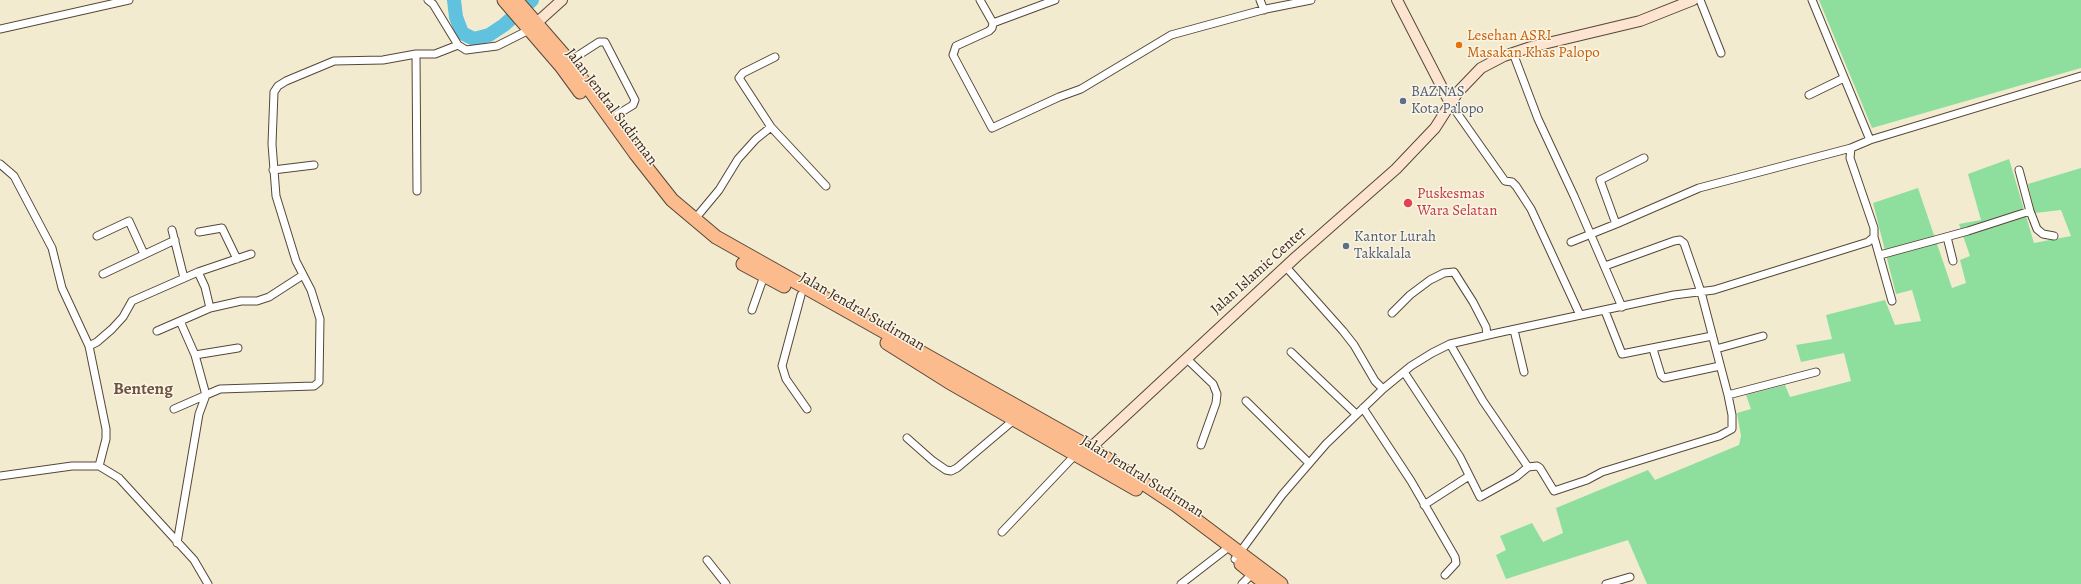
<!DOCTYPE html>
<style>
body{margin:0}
canvas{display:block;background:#f2ebd0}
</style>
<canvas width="2081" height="584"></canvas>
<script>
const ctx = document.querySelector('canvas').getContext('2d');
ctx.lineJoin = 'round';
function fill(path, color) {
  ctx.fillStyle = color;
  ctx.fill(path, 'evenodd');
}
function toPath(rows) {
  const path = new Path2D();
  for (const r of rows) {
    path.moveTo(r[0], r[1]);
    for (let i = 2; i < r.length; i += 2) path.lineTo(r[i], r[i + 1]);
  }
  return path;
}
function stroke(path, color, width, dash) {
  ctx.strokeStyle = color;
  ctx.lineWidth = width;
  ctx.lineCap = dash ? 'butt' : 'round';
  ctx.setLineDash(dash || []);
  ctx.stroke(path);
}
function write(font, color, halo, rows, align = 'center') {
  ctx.font = font + ' Alegreya,serif';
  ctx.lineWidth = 3;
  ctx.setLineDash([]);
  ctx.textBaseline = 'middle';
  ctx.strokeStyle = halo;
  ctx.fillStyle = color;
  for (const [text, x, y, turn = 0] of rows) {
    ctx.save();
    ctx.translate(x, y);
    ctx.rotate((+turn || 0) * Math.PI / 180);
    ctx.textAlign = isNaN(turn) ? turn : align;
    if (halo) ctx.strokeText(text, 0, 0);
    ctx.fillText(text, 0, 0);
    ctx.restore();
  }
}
const green = toPath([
 [1819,0,2081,0,2081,68,1872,128],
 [2009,159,2034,243,2071,236,2061,210,2035,213,2028,184,2081,168,2081,584,1647,584,1628,540,1506,579,1496,555,1506,550,1500,536,1532,523,1543,542,1563,533,1556,508,1648,470,1655,480,1739,445,1741,436,1737,413,1751,409,1746,395,1785,385,1790,397,1851,381,1844,353,1801,362,1796,345,1832,339,1826,315,1885,300,1895,325,1921,321,1912,290,1896,294,1873,203,1918,188,1952,288,1966,283,1960,260,1970,256,1959,224,1981,220,1968,174]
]);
const river = toPath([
 [454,0,456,17,462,33,474,39,489,35,504,25,532,0]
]);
const street = toPath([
 [428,0,433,4,458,45,466,50,497,46,529,30],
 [980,0,993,23,992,28,989,31,956,46,953,55,992,128,1059,97,1081,89,1171,35,1266,9,1311,0],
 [1260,0,1264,10],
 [1700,0,1721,53],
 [1812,0,1870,140],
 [993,23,1055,0],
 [0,29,129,0],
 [1513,53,1538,119,1574,196,1622,307],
 [568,62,599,42,605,42,635,100,633,105,610,119],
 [1809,95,1844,78],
 [1450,103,1505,181,1512,182,1516,186,1531,209,1580,315],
 [771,127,739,78,743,73,775,57],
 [0,164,14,176,52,248,62,288,89,346,106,429,106,439,99,466],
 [273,170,314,165],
 [417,191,416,54,435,54,458,45],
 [2030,211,2037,229,2043,234,2054,236],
 [694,220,719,190,738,159,756,139,771,127,826,186],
 [1616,224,1699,188,1851,148],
 [172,230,184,278],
 [199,232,222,228,237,259],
 [97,236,129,221,144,254],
 [1874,237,1892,301],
 [1947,237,1953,261],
 [1571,242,1616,224,1600,180,1644,158],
 [1880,255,1968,231,2030,211,2019,170],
 [1286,267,1343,331,1354,345,1375,381,1383,389],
 [198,272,205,287,210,308],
 [103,274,175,240],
 [801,295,782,366,786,379,807,409],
 [752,310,764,276],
 [1605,311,1622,354,1712,336],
 [1392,313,1410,295,1430,280,1444,273,1454,272,1473,302,1486,327,1487,335],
 [1514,330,1524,372],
 [157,331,210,308,241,301,257,301,269,297,303,275],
 [1450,344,1483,401,1528,467,1537,466,1540,468,1554,491,1587,480,1602,472,1719,436,1732,429,1732,415,1728,395,1701,292,1684,243,1680,240,1674,241,1605,266],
 [89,346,97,342,112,329,123,317,132,301,198,272,251,254],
 [1653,349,1661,375,1664,378,1720,366],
 [1716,349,1763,336],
 [1291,352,1356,414],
 [195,355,238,348],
 [1186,358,1213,384,1217,394,1216,403,1201,445],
 [1404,372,1460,457,1480,497,1516,477,1528,467],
 [1728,395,1816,372],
 [1246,401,1309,463],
 [1363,408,1411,481,1455,557,1456,563,1445,575],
 [174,409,206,395,195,355,180,321],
 [907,438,933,461,946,470,951,471,957,468,1015,419],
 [0,476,72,466,99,466,119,478,194,560,208,584],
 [1424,505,1469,476],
 [1002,532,1076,454],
 [177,543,199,414,206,395,220,389,314,386,319,382,320,319,311,290,296,261,276,196,272,144,274,92,278,86,286,81,334,61,383,60,416,54],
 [1235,559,1282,495,1326,444,1383,389,1411,366,1432,353,1450,344,1497,333,1674,295,1714,290,1868,242,1874,237,1874,228,1850,158,1851,148,1870,140,2081,76],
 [707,560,726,584],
 [1181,584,1225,550],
 [1242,584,1253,573],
 [1606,584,1630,577]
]);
const secondary = toPath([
 [1397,0,1450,103],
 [532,27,562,0],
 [1085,453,1296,257,1396,169,1435,128,1458,92,1481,68,1504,56,1531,47,1640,21,1693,0]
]);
const highway = toPath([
 [504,0,561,66,580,92],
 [516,0,569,61,635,153,672,200,716,237,1089,447,1176,505,1281,584],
 [743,264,784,286],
 [887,343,949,382,1136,489],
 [1241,564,1266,584]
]);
const markers = [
 [1459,45,4,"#e8710a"],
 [1403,101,4,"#5c6f8a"],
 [1408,203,5,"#e0444e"],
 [1346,246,4,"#5c6f8a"]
];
const foodNames = [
 ["Lesehan ASRI",1467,36],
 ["Masakan Khas Palopo",1467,53]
];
const serviceNames = [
 ["BAZNAS",1411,92],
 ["Kota Palopo",1411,109],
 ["Kantor Lurah",1354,237],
 ["Takkalala",1354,254]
];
const streetNames = [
 ["Jalan Jendral Sudirman",611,107,53],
 ["Jalan Islamic Center",1259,271,-42],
 ["Jalan Jendral Sudirman",862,312,30],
 ["Jalan Jendral Sudirman",1142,477,32]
];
const healthNames = [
 ["Puskesmas",1417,194],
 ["Wara Selatan",1417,211]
];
const quarterNames = [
 ["Benteng",143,390]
];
fill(green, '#8edf9e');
stroke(river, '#60c2de', 14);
stroke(street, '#564739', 9);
stroke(secondary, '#564739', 12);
stroke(highway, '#564739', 15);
stroke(street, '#fff', 7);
stroke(secondary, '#fde4d1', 10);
stroke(highway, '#fbbb8c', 13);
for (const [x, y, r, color] of markers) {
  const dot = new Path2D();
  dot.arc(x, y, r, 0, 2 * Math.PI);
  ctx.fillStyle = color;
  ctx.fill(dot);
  stroke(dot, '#fcf5e5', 1.5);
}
write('15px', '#c56008', '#fcf5e5', foodNames, 'left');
write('15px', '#4e5e75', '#fcf5e5', serviceNames, 'left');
write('15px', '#3b2a1e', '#fcf5e5', streetNames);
write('15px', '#be3a42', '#fcf5e5', healthNames, 'left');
write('bold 17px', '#6e5343', '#fcf5e5', quarterNames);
</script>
